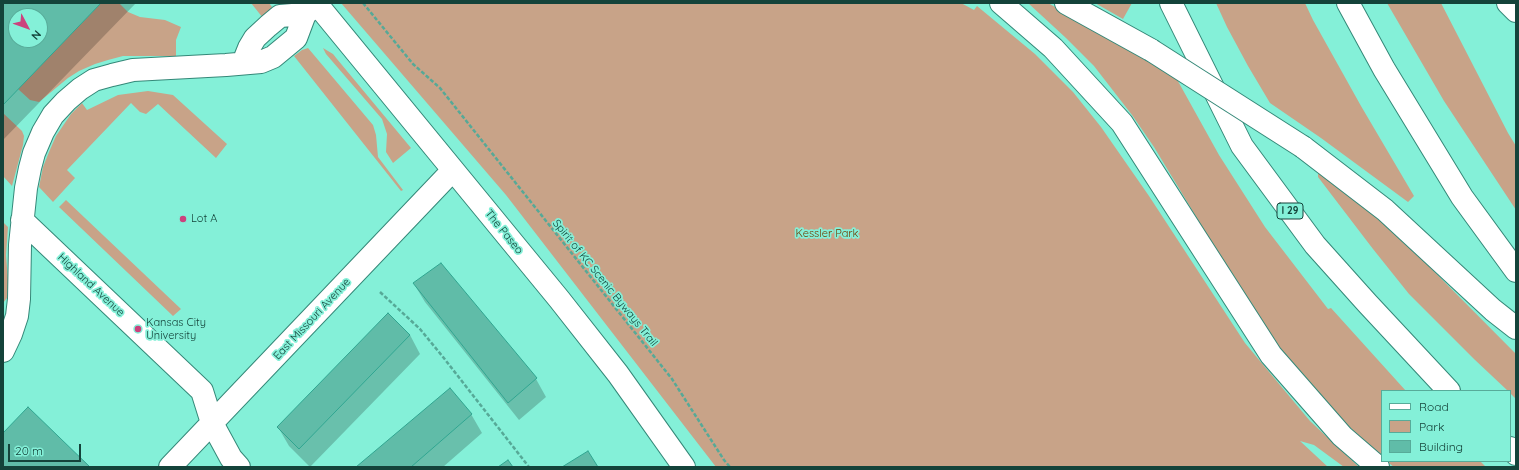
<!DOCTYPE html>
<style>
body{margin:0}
#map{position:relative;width:1519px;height:470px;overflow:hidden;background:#84f0d8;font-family:Quicksand,sans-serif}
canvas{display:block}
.frame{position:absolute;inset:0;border:4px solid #14433a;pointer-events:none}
.legend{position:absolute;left:1381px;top:390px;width:130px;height:72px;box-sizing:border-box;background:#84f0d8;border:1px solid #57ab99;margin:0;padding:5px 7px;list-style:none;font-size:12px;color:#14433a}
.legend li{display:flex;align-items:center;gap:8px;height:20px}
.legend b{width:20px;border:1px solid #57ab99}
.north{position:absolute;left:8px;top:8px;width:40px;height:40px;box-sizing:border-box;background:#84f0d8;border:1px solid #57ab99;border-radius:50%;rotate:131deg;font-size:11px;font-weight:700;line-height:16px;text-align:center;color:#14433a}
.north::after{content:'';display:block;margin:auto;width:14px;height:18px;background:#cb427d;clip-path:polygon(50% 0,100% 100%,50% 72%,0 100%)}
.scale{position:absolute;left:8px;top:444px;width:73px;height:18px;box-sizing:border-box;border:2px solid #14433a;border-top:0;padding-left:5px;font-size:12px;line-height:14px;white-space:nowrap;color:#14433a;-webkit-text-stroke:3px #84f0d8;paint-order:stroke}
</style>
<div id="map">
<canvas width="1519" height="470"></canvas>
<div class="frame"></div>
<ul class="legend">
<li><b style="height:5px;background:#fff"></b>Road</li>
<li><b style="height:11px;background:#c8a388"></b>Park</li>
<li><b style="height:11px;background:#60bca8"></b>Building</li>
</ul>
<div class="north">N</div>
<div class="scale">20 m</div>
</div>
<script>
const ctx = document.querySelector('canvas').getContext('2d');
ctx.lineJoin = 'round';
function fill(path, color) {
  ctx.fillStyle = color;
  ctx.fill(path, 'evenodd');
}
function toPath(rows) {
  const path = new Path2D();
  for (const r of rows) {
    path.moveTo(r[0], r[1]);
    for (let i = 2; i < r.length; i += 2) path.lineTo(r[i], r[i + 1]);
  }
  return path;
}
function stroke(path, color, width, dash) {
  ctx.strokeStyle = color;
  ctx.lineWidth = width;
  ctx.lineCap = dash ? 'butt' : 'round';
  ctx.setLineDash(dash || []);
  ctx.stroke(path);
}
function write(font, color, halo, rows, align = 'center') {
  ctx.font = font + ' Quicksand,sans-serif';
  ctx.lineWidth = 3.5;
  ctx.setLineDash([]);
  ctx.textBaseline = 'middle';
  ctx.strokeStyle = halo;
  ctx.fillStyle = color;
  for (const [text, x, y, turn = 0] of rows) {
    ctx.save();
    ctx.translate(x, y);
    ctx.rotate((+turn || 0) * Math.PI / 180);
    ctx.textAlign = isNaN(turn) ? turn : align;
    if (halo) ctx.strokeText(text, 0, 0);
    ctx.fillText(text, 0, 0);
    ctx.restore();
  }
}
const green = toPath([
 [101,3,119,3,128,12,140,17,165,20,181,27,176,40,176,56,123,56,108,60,95,64,79,71,68,78,39,102,30,100,18,89],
 [251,3,269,3,272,7,269,13,263,18],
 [341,3,961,3,974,10,977,6,1035,54,1073,92,1101,127,1149,196,1245,343,1310,421,1359,467,1344,467,1314,445,1300,441,1328,467,716,467,506,195],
 [1028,3,1048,3,1174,74,1219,155,1265,227,1328,309,1331,308,1406,391,1382,391,1382,457,1335,414,1292,366,1253,311,1154,147,1132,115,1094,66,1066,38],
 [1095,3,1132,3,1123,19],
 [1216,3,1305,3,1313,20,1361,106,1414,196,1408,202,1321,138,1270,103,1248,66,1227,27],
 [1387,3,1441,3,1508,133,1516,146,1516,210,1444,101],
 [308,48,373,125,376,135,378,157,403,190,401,191,294,56,302,50],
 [323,48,333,54,337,59,411,148,393,163,386,152,387,134,382,119,326,54],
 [148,91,173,95,227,144,216,158,158,104,146,114,140,112,131,103,67,170,75,178,53,202,39,187,43,167,49,152,56,136,71,114,82,103,87,110,118,95],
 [3,113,22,131,24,136,23,145,12,186,3,176],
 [1318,169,1377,214,1516,354,1516,399,1510,393,1510,391,1508,391,1474,359,1409,294,1373,249,1318,177],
 [66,200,181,309,173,316,59,207],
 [3,222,8,227,6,255,9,293,7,298,3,303],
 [1386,461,1480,461,1486,467,1394,467]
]);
const shadow = toPath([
 [3,3,136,3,3,140],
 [16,16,40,16,40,40,16,40],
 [414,284,536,379,546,397,519,420,425,302],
 [410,335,420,354,310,467,289,446,278,427],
 [471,414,482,433,443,467,358,467]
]);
const building = toPath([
 [3,3,101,3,3,105,3,3],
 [16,16,40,16,40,40,16,40,16,16],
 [441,263,537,378,508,403,413,283,441,263],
 [388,313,410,335,299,449,277,427,388,313],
 [450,388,472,414,411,467,356,467,450,388],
 [28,407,90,467,3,467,3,433,28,407],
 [588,451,598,467,562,467,588,451],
 [508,460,513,467,498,467,508,460]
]);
const path = toPath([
 [363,3,413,64,440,88,672,379,724,460,730,467],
 [380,292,420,329,443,357,529,467]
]);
const minor = toPath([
 [316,3,559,299,618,374,684,467],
 [1508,3,1516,11],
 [243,63,249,48,255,38,268,26,280,16,305,14],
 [22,220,202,391,212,423,231,458,239,467],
 [3,351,11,334,17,316,19,299,20,245,26,188,30,168,34,153,43,132,53,115,66,101,80,89,94,80,112,75,133,70,226,65,261,62,273,57,296,38,305,14,317,4],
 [170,467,453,170]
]);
const highway = toPath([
 [1001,3,1053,48,1122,123,1271,355,1342,436,1378,467],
 [1066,3,1151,50],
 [1171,3,1242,146,1315,245,1367,303,1449,391],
 [1348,3,1384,69,1462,197,1516,271],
 [1303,147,1385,210,1493,310,1516,328],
 [1510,448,1516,454]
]);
const highwayBridge = toPath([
 [1151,50,1303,147]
]);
const markers = [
 [183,219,4,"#cb427d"],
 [138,329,4,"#cb427d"]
];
const shields = [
 [1290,211,26]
];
const shieldNames = [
 ["I 29",1290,211]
];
const poiNames = [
 ["Lot A",191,219],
 ["Kansas City",146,323],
 ["University",146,336]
];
const streetNames = [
 ["The Paseo",504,232,51],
 ["Spirit of KC Scenic Byways Trail",605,283,51],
 ["Highland Avenue",91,285,43],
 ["East Missouri Avenue",312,319,-47]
];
const parkNames = [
 ["Kessler Park",827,234]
];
fill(green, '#c8a388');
fill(shadow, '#0003');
fill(building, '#60bca8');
stroke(building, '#30a590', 1);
stroke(minor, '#348878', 24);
stroke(highway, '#348878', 24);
stroke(path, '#56a997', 2.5, [4, 2]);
stroke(minor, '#fff', 22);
stroke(highway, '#fff', 22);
stroke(highwayBridge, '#348878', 24, []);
stroke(highwayBridge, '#fff', 22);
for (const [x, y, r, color] of markers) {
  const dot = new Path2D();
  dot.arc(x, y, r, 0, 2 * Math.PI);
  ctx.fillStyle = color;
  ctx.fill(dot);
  stroke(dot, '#84f0d8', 1.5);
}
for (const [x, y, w] of shields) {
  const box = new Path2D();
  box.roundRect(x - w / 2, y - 8, w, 16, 3);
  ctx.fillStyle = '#84f0d8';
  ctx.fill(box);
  stroke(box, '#14433a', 1);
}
write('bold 10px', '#14433a', null, shieldNames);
write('11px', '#14433a', '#84f0d8', poiNames, 'left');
write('11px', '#14433a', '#84f0d8', streetNames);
write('11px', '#703a00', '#84f0d8', parkNames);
</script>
